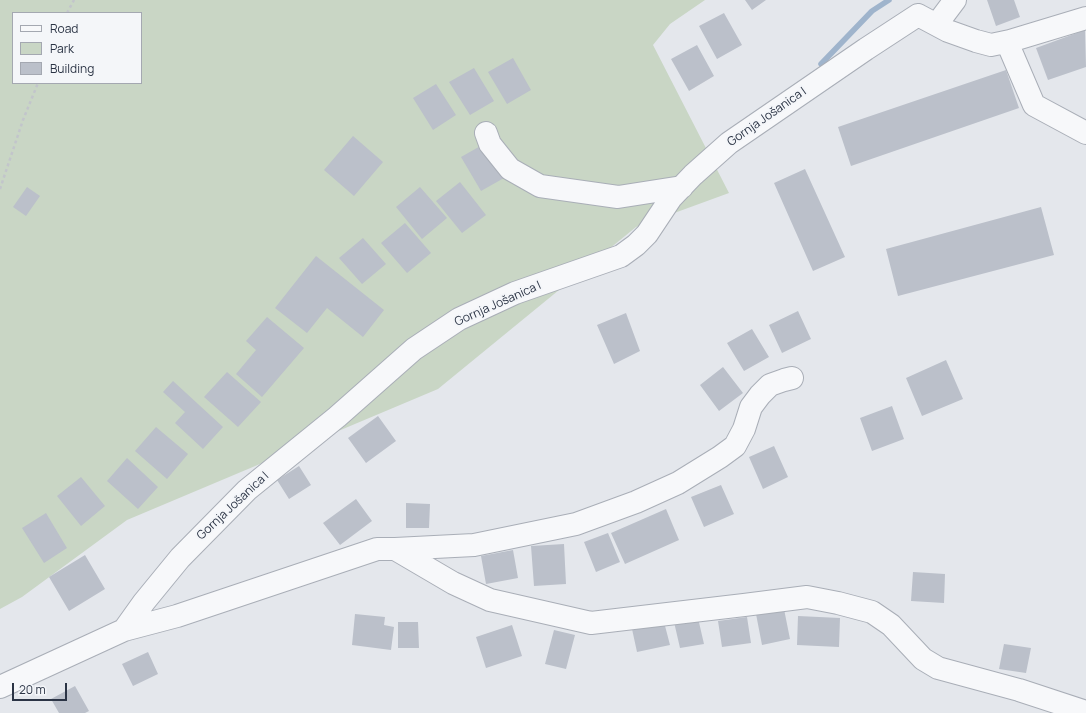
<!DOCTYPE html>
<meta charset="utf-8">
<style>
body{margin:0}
#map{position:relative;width:1086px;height:713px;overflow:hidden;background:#e4e7ec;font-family:Manrope,sans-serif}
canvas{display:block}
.legend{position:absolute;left:12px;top:12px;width:130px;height:72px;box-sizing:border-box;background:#f4f6f9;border:1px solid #a4a8b1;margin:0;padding:5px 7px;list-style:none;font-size:12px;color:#2b3445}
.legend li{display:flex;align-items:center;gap:8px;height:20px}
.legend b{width:20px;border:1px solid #a4a8b1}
.scale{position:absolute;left:12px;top:683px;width:55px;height:18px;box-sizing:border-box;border:2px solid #2b3445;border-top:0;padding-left:5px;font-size:12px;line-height:14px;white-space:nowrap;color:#2b3445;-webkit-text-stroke:3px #f4f6f9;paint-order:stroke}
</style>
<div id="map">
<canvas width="1086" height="713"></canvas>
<ul class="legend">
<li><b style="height:5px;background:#f7f8fa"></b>Road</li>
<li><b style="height:11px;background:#c9d6c5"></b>Park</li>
<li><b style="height:11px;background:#bbc0ca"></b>Building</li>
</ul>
<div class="scale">20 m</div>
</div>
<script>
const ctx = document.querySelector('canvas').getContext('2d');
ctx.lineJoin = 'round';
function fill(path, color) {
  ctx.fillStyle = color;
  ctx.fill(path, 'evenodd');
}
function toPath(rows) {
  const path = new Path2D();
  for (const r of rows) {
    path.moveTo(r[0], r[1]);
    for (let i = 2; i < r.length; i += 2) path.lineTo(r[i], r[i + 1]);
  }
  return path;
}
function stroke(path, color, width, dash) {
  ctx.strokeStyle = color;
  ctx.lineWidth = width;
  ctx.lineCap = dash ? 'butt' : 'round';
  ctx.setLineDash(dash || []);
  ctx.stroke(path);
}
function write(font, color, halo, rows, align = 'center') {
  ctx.font = font + ' Manrope,sans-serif';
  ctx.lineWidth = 4;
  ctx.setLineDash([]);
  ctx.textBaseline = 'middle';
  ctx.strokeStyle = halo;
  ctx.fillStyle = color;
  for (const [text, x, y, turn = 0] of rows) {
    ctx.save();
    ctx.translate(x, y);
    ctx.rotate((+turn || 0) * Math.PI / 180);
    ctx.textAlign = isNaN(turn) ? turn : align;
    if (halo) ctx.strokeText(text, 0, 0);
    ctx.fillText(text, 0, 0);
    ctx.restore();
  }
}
const green = toPath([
 [0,0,705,0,670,24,653,45,729,193,636,227,438,389,127,520,22,597,0,609],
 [13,13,141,13,141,83,13,83]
]);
const stream = toPath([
 [821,64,872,11,889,0]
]);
const building = toPath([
 [745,0,766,0,752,10],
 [987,0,1014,0,1020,17,996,26],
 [724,13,742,45,717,59,699,26],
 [1085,30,1086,67,1048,80,1036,48],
 [697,45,714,76,689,91,671,59],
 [513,58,531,90,507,104,488,72],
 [474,68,494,101,470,115,449,82],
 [1006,70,1019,108,851,166,838,127],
 [436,84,456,115,433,130,413,98],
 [353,136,383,162,354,196,324,170],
 [484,144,504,178,481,191,461,157],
 [805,169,845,257,813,271,774,183],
 [460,182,486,215,462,233,436,201],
 [27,187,40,196,26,216,13,207],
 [420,187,447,218,422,239,396,207],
 [1041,207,1054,255,898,296,886,249],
 [405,223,431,253,407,273,381,243],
 [363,238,386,264,362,284,339,258],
 [316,256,384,310,363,337,327,308,307,333,275,308],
 [798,311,811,339,782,353,769,325],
 [626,313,640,351,614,364,597,325],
 [267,317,304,348,262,397,236,374,256,350,246,341],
 [752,329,769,357,744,371,727,343],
 [946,360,963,399,922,416,906,378],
 [723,367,743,393,719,411,700,385],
 [227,372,261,402,238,427,204,397],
 [173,381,223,427,203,449,175,423,185,412,163,392],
 [892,406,904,439,872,451,860,418],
 [378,416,396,441,366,463,348,438],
 [156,427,188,454,167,479,135,451],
 [774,446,788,477,763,489,749,457],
 [127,458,158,487,138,509,107,481],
 [299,466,311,485,289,499,277,480],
 [81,477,105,506,81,526,57,496],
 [721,485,734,514,704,527,691,497],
 [356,499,372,521,340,545,323,523],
 [406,503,430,504,429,528,406,528],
 [666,509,679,540,625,564,611,533],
 [46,513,67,548,44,563,22,528],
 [608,533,620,562,596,572,584,542],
 [564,544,566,584,534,586,531,546],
 [513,550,518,578,486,584,481,556],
 [85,555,105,589,69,611,49,577],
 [913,572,945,574,944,603,911,601],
 [784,609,790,639,762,645,756,614],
 [355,614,385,617,384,625,394,627,391,650,352,645],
 [798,616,840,618,839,647,797,645],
 [747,617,751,643,722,647,718,621],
 [698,618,704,644,680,648,674,622],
 [398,622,418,622,419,648,398,648],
 [664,622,670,645,637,652,632,629],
 [512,625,522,656,486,668,476,637],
 [554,630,575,635,566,669,545,664],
 [1004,644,1031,648,1026,673,999,669],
 [148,652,158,674,133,686,122,664],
 [75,686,89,711,85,713,59,713,51,699]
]);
const path = toPath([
 [67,13,74,0],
 [0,189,23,120,38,83]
]);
const minor = toPath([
 [918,15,948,31,976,41,991,45,1010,41,1086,18],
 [937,24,955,0],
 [1007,42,1034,105,1086,133],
 [486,133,490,144,510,169,540,186,618,197,682,187],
 [395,549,474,545,576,524,636,502,678,483,720,457,735,446,744,429,751,407,760,395,770,385,784,380,792,378],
 [124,630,177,616,377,549,395,549,453,583,490,600,591,623,744,605,807,597,838,603,872,612,891,625,923,659,938,668,1019,690,1086,712],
 [0,687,124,630,144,602,180,558,247,490,337,417,414,349,459,319,515,293,621,256,636,245,647,234,671,198,693,175,729,143,866,49,918,15]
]);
const streetNames = [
 ["Gornja Jošanica I",767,117,-35],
 ["Gornja Jošanica I",498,304,-24],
 ["Gornja Jošanica I",233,506,-43]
];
fill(green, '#c9d6c5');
stroke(stream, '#9fb4cc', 5.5);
fill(building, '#bbc0ca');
stroke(minor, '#a9aeb7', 24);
stroke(path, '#c2c5cb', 2.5, [3, 3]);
stroke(minor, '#f7f8fa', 22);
write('12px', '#2b3445', '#f4f6f9', streetNames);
</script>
